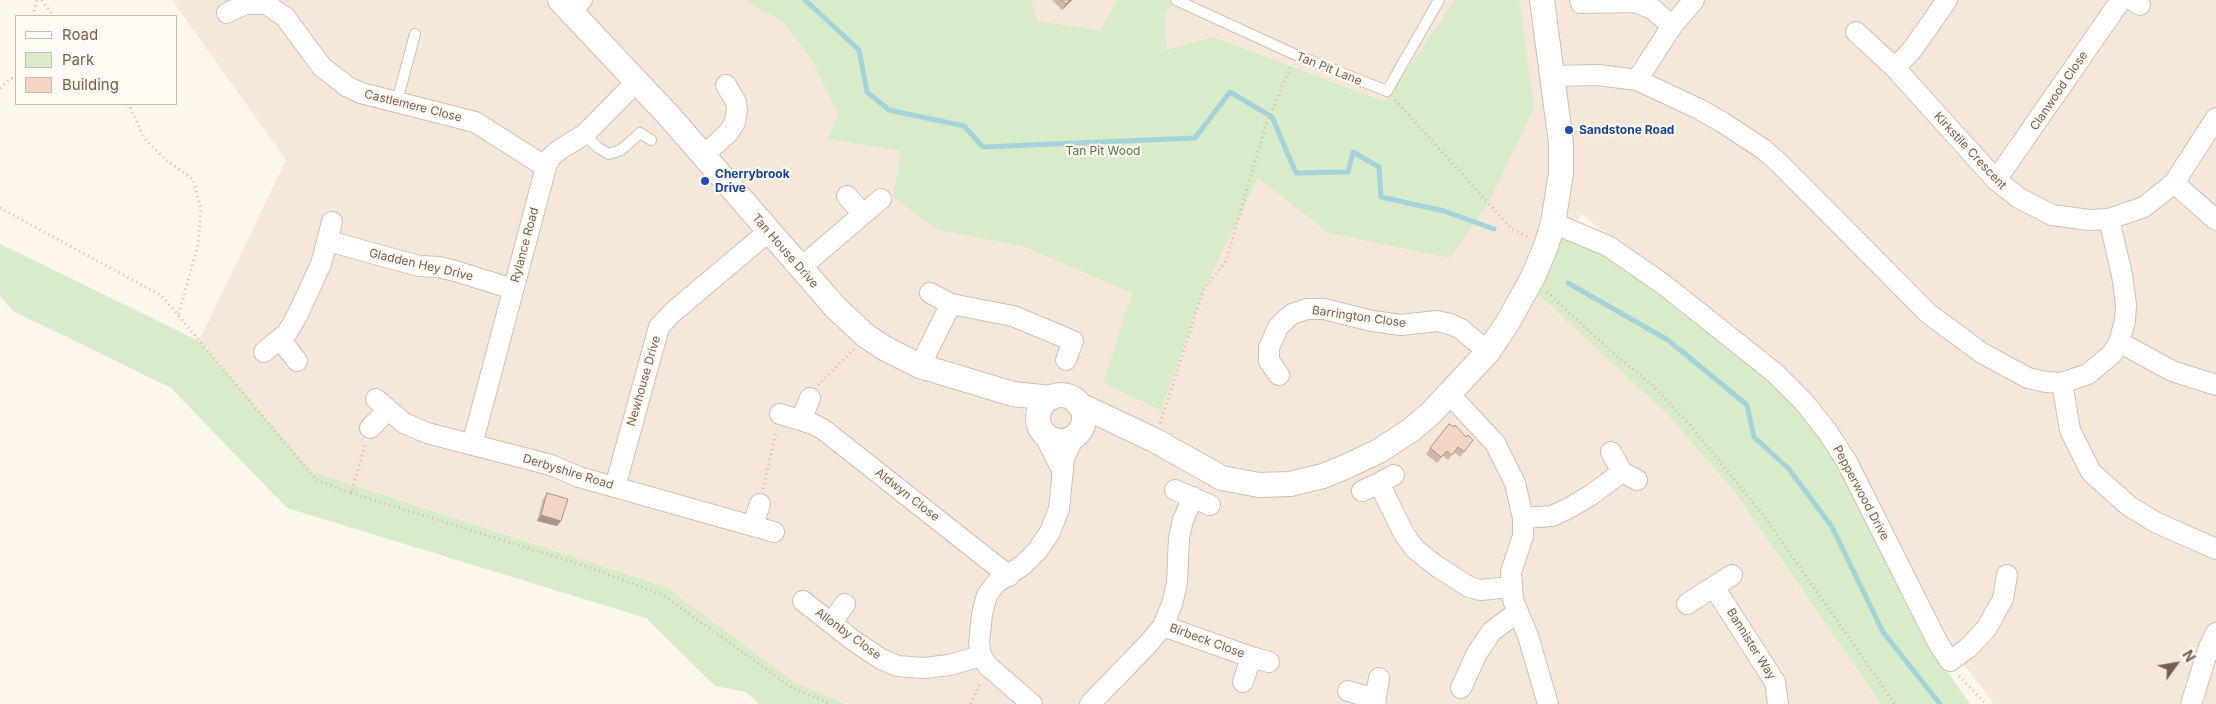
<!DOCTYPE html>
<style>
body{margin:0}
#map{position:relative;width:2216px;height:704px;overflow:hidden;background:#fdf6ec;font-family:Inter,sans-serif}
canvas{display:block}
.legend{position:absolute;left:15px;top:15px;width:162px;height:90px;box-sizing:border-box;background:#fffaf3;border:1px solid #cabbb1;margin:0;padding:6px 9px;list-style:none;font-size:15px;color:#7a5c4d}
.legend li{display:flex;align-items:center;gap:10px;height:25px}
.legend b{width:25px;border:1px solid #cabbb1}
.north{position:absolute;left:2151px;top:639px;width:50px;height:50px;-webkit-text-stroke:4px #fffaf3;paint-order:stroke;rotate:58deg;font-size:14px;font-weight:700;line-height:20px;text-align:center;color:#7a5c4d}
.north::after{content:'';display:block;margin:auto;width:18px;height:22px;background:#7a5c4d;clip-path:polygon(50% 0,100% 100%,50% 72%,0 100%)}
</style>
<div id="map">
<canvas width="2216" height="704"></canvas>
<ul class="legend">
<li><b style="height:6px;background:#fff"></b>Road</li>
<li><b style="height:14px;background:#d8ecc9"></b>Park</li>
<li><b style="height:14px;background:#f3d5c3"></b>Building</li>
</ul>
<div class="north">N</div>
</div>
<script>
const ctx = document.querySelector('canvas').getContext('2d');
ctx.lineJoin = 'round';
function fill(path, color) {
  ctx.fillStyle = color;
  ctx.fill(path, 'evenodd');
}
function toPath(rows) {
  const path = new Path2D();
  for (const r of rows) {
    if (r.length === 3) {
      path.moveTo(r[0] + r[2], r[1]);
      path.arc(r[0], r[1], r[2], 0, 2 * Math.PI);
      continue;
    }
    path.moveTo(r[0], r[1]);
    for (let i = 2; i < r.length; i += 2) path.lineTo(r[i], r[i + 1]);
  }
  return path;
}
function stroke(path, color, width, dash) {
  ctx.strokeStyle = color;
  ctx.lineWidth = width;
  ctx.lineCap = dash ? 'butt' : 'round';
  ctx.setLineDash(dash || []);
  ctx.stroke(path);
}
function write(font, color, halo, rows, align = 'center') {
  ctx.font = font + ' Inter,sans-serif';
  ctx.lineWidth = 4.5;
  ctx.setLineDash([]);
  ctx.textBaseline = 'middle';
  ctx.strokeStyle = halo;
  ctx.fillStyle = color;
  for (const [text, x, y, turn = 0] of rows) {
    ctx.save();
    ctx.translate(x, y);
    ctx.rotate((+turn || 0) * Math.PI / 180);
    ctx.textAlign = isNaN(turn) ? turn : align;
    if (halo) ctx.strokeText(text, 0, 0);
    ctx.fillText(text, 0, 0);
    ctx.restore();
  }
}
const residential = toPath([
 [172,0,2216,0,2216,704,1994,704,1940,633,1848,442,1815,399,1748,340,1581,214,1564,244,1667,414,1734,491,1881,704,845,704,793,681,666,587,313,472,199,341,286,160]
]);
const green = toPath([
 [743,0,1031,0,1038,21,1101,31,1117,0,1179,0,1165,11,1166,50,1213,37,1385,102,1455,0,1519,0,1534,109,1487,205,1450,258,1329,233,1258,178,1204,289,1161,410,1103,383,1132,293,1023,246,938,230,893,197,901,151,828,139,838,114,813,62,784,22],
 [1561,236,1604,255,1656,290,1778,388,1821,435,1841,470,1938,658,1970,704,1881,704,1734,491,1667,414,1537,293],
 [0,244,199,341,313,472,666,587,793,681,845,704,759,704,746,692,715,686,646,618,287,508,171,388,13,311,0,296]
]);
const stream = toPath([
 [805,0,859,50,867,92,889,110,964,126,983,147,1195,138,1230,92,1272,117,1296,173,1348,172,1353,152,1379,167,1381,197,1444,211,1494,229],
 [1568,283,1668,340,1747,405,1754,437,1789,469,1832,527,1883,632,1940,704]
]);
const path = toPath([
 [42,0,53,16],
 [33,16,37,0],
 [0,88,16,75],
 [1395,100,1512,229,1530,238],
 [127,104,130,107,144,138,167,161,193,179,201,210,198,245,178,316],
 [0,208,162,296,316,480,351,493,366,443],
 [1547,292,1612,352,1652,385,1689,424,1764,516,1895,704],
 [818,385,854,349],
 [1160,423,1204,289,1226,261,1265,128,1291,65],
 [763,489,776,432],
 [351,493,585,566,663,595,791,687,830,704],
 [1959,676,1986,704],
 [971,704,980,683]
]);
const service = toPath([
 [1176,0,1296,55,1387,91,1439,0],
 [397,101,415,34],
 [585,134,597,147,609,154,621,150,640,133,651,140]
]);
const minor = toPath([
 [1580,0,1581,3,1636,2,1654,10,1672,26],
 [2132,0,2140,5],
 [570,11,582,0],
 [227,13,245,4,266,4,285,17,322,67,348,87,361,93,475,122,546,167],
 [1856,32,1895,68,1996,180,2019,198,2052,215,2089,220,2109,219,2144,207,2174,183,2216,118],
 [1895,68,1912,50,1947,0],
 [1552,76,1598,75,1637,80,1699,109,1722,122,1763,149,1778,162,1929,314,1982,353,2028,378,2046,382,2062,383,2088,374,2112,354,2119,342,2125,321,2126,305,2122,275,2109,219],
 [1637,80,1672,26,1694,0],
 [704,155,729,132,735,122,737,110,736,102,726,85],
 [1996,180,2121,0],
 [2174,183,2216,220],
 [847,196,863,214],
 [1553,223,1608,246,1663,284,1775,373,1803,401,1827,431,1847,462,1938,643,1950,661,1968,648,1986,629,2003,599,2007,575],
 [328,241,419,266,439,267,455,271,513,289],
 [800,268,881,199],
 [930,293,951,304],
 [280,339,297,361],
 [2119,342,2172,371,2216,385],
 [264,352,287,333,297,316,321,264,332,222],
 [920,366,951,304,1013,316,1073,341,1066,360],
 [1279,375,1269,361,1269,348,1278,327,1292,314,1307,309,1324,309,1372,321,1401,325,1437,321,1450,324,1461,329,1488,352],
 [2062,383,2070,430,2091,472,2129,506,2155,522,2216,549],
 [1450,395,1495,443,1515,483,1523,518,1523,536,1511,572,1513,600,1528,636,1548,704],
 [376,399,404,423,427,433,551,465,579,477,774,532],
 [780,414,813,424,824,430,1009,576],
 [801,420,810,398],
 [370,428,388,410],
 [1043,432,1063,472],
 [472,445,546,167,550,158,559,150,585,134,636,82],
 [1611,452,1622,472,1637,480],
 [1379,483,1394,475],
 [615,487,659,327,673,312,768,232],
 [1175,490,1210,505],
 [1362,491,1379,483,1404,534,1415,549,1435,565,1469,587,1480,590,1511,587],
 [1523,518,1552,516,1569,508,1591,495,1622,472],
 [753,525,760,504],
 [1714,587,1775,682,1778,704],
 [803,601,854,641,881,659,897,666,924,668,949,665,981,656],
 [1687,604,1732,575],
 [831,623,845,604],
 [1163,626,1251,657,1243,682],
 [1251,657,1269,662],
 [1461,688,1477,653,1492,631,1518,612],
 [1348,691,1376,699],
 [1032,704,988,666,981,656,979,643,982,614,987,595,996,583,1023,565,1037,551,1050,532,1059,509,1064,458,1074,437],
 [1090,704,1149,643,1163,626,1172,604,1177,583,1179,538,1183,520,1193,497],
 [1375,704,1379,678],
 [2191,704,2209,647,2216,633]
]);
const tertiary = toPath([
 [560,0,670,117,836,308,866,336,886,349,920,366,1013,394,1051,398],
 [1061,418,23],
 [1078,404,1154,440,1222,478,1259,485,1290,484,1323,476,1345,467,1379,451,1411,430,1431,413,1488,352,1508,322,1533,277,1546,246,1553,223,1561,173,1561,143,1542,0]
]);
const wall = toPath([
 [1052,0,1072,0,1062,10],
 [1454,427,1466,437,1473,440,1460,457,1454,452,1448,460,1443,456,1437,463,1426,454,1430,448],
 [547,493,561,521,557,526,537,521,543,499]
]);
const shadedWall = toPath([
 [1070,0,1072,0,1062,10,1066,4],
 [541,515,561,521,557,526,537,521]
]);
const building = toPath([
 [1061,0,1070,0,1066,4,1061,0],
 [1449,424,1454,427,1455,425,1466,437,1468,435,1473,440,1464,452,1458,447,1452,455,1447,451,1441,457,1430,448,1449,424],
 [547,493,568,499,561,521,541,515,547,493]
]);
const markers = [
 [1569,130,5,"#1a4fb4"],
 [705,181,5,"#1a4fb4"]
];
const streetNames = [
 ["Tan Pit Lane",1329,69,22],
 ["Clanwood Close",2059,91,-56],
 ["Castlemere Close",413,106,14],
 ["Kirkstile Crescent",1970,151,47],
 ["Rylance Road",525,245,-75],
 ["Tan House Drive",785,251,49],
 ["Gladden Hey Drive",421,265,13],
 ["Barrington Close",1359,317,8],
 ["Newhouse Drive",644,381,-74],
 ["Derbyshire Road",568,472,17],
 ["Pepperwood Drive",1861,493,62],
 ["Aldwyn Close",907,495,38],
 ["Allonby Close",848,634,36],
 ["Birbeck Close",1207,641,20],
 ["Bannister Way",1751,644,58]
];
const transitNames = [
 ["Sandstone Road",1579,130],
 ["Cherrybrook",715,174],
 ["Drive",715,188]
];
const parkNames = [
 ["Tan Pit Wood",1103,151]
];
fill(residential, '#f5e8da');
fill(green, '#d8ecc9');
stroke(stream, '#a5d3da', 5);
stroke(service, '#d1beb0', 12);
stroke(minor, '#d1beb0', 22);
stroke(tertiary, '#d1beb0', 26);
stroke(path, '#d9b8a5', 3, [1, 4]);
stroke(service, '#fff', 10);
stroke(minor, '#fff', 20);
stroke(tertiary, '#fff', 24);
fill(wall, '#d1b7a8');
fill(shadedWall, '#aa9588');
fill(building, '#f3d5c3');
stroke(building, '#aa9588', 1);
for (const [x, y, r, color] of markers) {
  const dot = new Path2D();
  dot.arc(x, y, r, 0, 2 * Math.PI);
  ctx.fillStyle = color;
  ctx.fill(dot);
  stroke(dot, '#fffaf3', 2);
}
write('12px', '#7a5c4d', '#fffaf3', streetNames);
write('bold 12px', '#164399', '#fffaf3', transitNames, 'left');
write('12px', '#537a41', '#fffaf3', parkNames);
</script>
